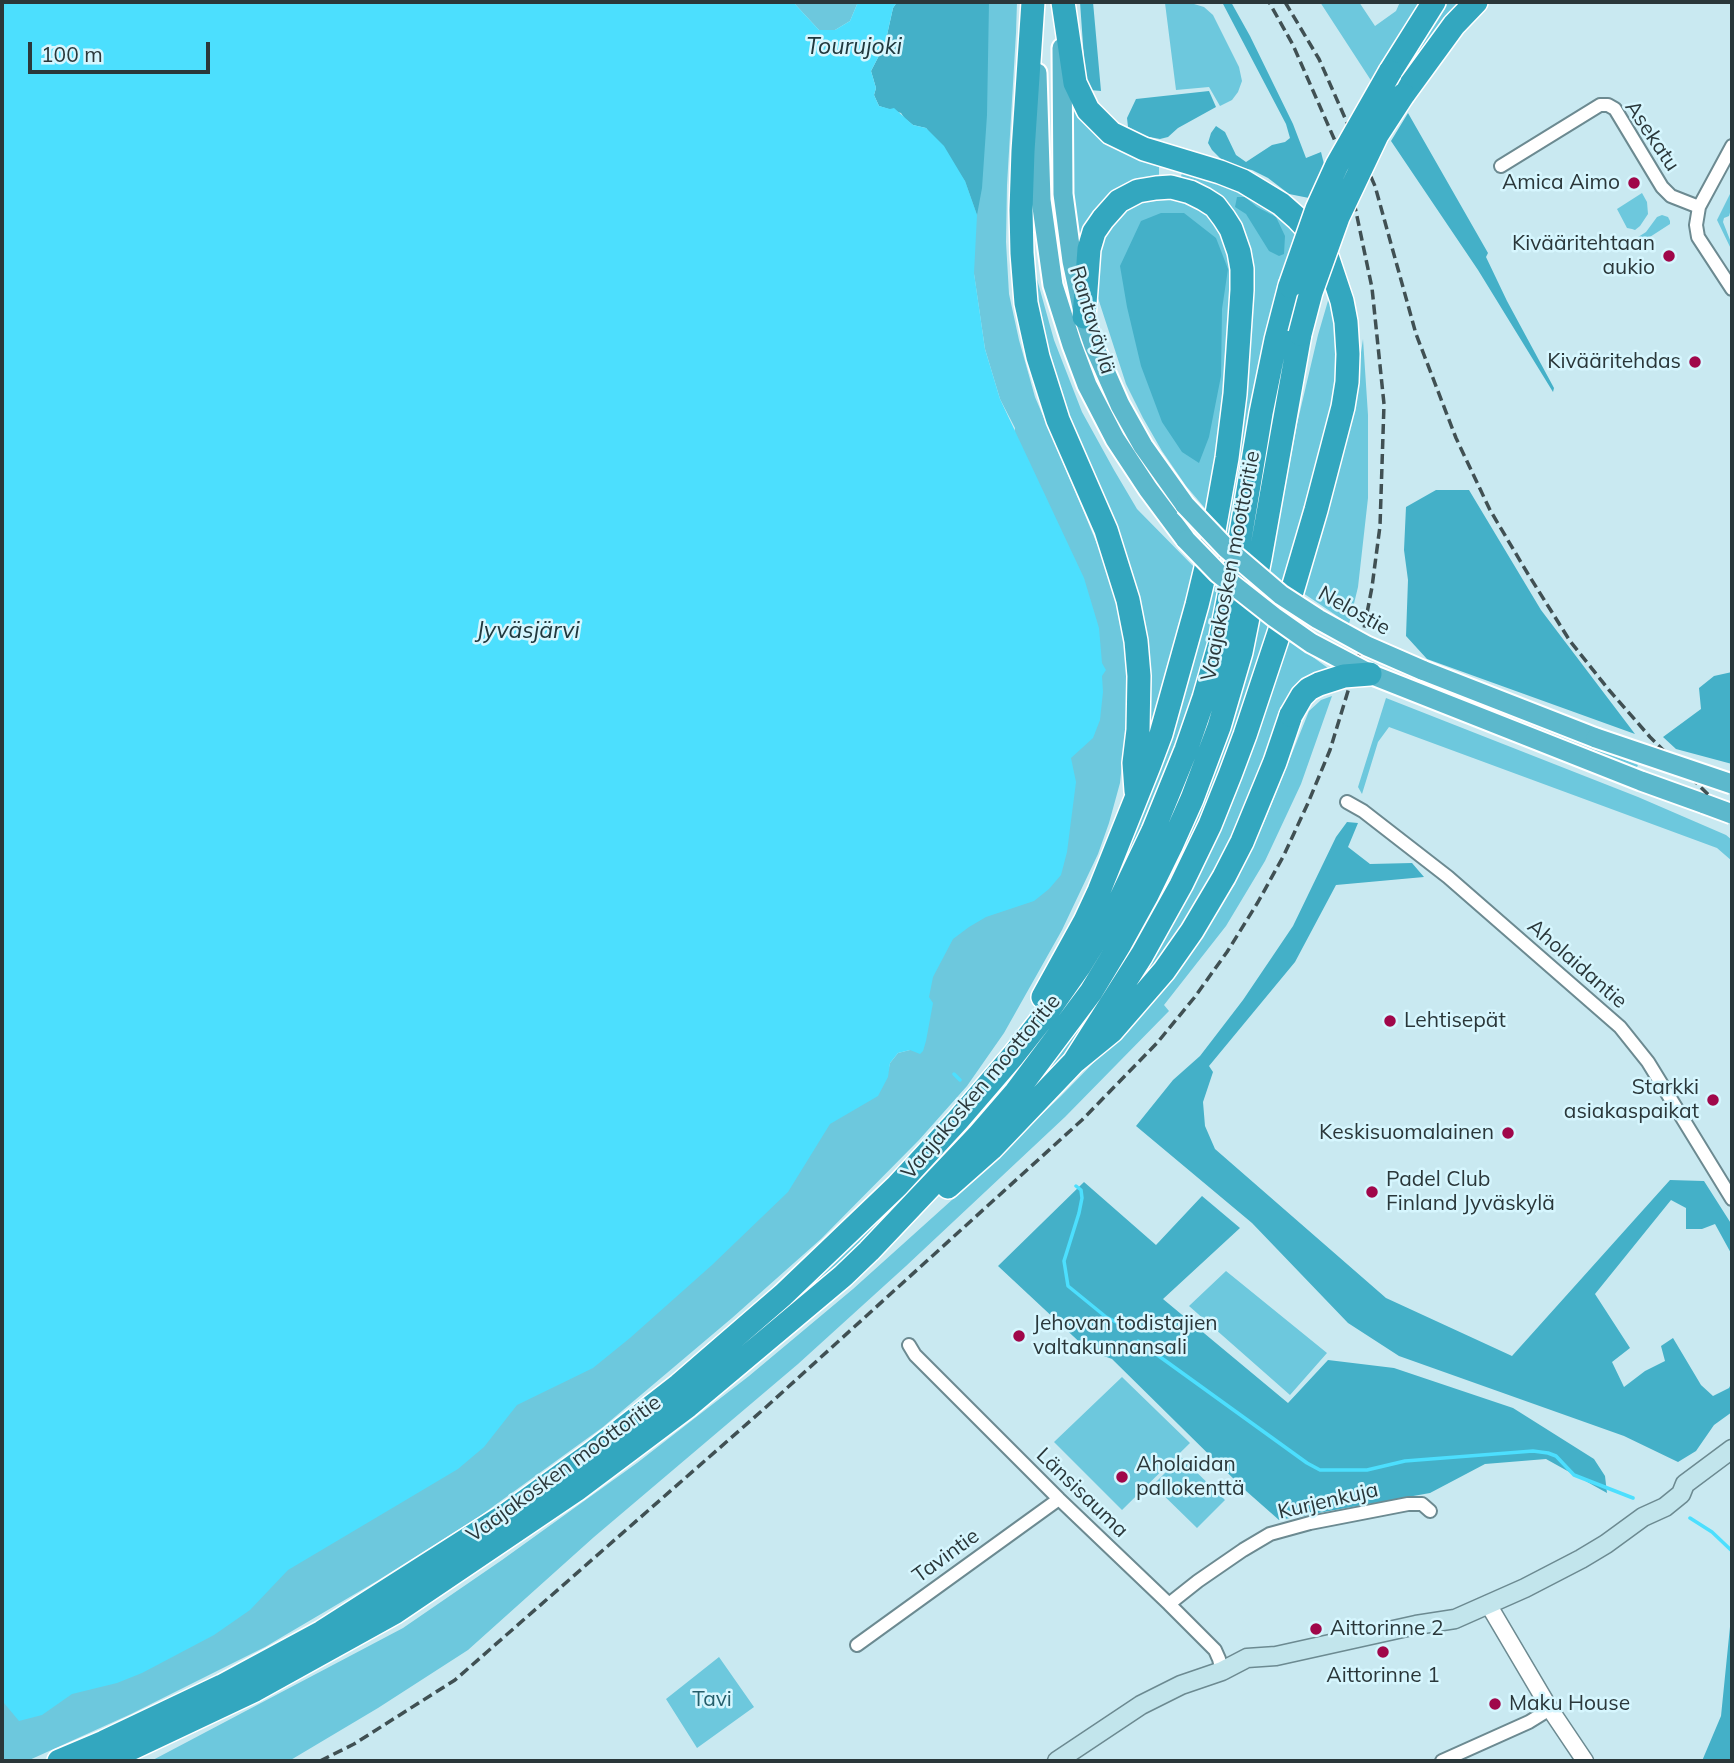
<!DOCTYPE html>
<meta charset="utf-8">
<style>
body{margin:0}
#map{position:relative;width:1734px;height:1763px;overflow:hidden;background:#c9e9f1;font-family:Mulish,sans-serif}
canvas{display:block}
.frame{position:absolute;inset:0;border:4px solid #2a373a;pointer-events:none}
.scale{position:absolute;left:28px;top:42px;width:182px;height:32px;box-sizing:border-box;border:4px solid #2a373a;border-top:0;padding-left:9px;font-size:21px;line-height:24px;white-space:nowrap;color:#2a373a;-webkit-text-stroke:5px #d6f6fe;paint-order:stroke}
</style>
<div id="map">
<canvas width="1734" height="1763"></canvas>
<div class="frame"></div>
<div class="scale">100 m</div>
</div>
<script>
const ctx = document.querySelector('canvas').getContext('2d');
ctx.lineJoin = 'round';
function fill(path, color) {
  ctx.fillStyle = color;
  ctx.fill(path, 'evenodd');
}
function toPath(rows) {
  const path = new Path2D();
  for (const r of rows) {
    path.moveTo(r[0], r[1]);
    for (let i = 2; i < r.length; i += 2) path.lineTo(r[i], r[i + 1]);
  }
  return path;
}
function stroke(path, color, width, dash) {
  ctx.strokeStyle = color;
  ctx.lineWidth = width;
  ctx.lineCap = dash ? 'butt' : 'round';
  ctx.setLineDash(dash || []);
  ctx.stroke(path);
}
function write(font, color, halo, rows, align = 'center') {
  ctx.font = font + ' Mulish,sans-serif';
  ctx.lineWidth = 5;
  ctx.setLineDash([]);
  ctx.textBaseline = 'middle';
  ctx.strokeStyle = halo;
  ctx.fillStyle = color;
  for (const [text, x, y, turn = 0] of rows) {
    ctx.save();
    ctx.translate(x, y);
    ctx.rotate((+turn || 0) * Math.PI / 180);
    ctx.textAlign = isNaN(turn) ? turn : align;
    if (halo) ctx.strokeText(text, 0, 0);
    ctx.fillText(text, 0, 0);
    ctx.restore();
  }
}
const green = toPath([
 [793,2,858,2,850,21,835,30,819,30],
 [897,2,1017,2,1016,33,1007,185,1006,242,1009,294,1019,340,1035,397,1085,515,1104,561,1112,586,1125,644,1128,673,1128,706,1120,783,1109,823,1098,854,1062,930,1004,1033,967,1086,919,1140,821,1239,732,1318,603,1427,480,1516,377,1581,265,1647,131,1714,36,1757,27,1761,2,1761,2,1474,887,1076,890,1063,898,1053,910,1050,911,1036,1015,428,1000,399,985,349,974,274],
 [1320,2,1359,2,1375,26,1396,11,1400,2,1423,2,1372,82],
 [1445,2,1463,2,1416,55],
 [1165,3,1194,4,1204,7,1213,15,1239,67,1242,81,1238,92,1232,100,1220,106,1209,87,1176,90],
 [1071,99,1077,112,1088,126,1100,136,1159,161,1159,175,1123,188,1078,248,1074,219],
 [1184,168,1260,198,1298,232,1229,538,1219,528,1248,267,1180,179],
 [1732,190,1732,206,1729,216,1724,218,1723,222,1732,245,1732,251,1717,220],
 [1642,193,1647,202,1648,214,1640,226,1635,230,1632,229,1627,228,1617,209],
 [1180,197,1205,208,1227,235,1233,260,1233,298,1219,457,1209,513,1186,486,1162,451,1143,418,1126,384,1098,298,1096,267,1106,226,1121,212,1141,199],
 [1662,215,1668,217,1670,221,1670,224,1639,244,1635,239,1646,232,1657,217],
 [1035,272,1054,340,1082,412,1114,470,1137,509,1198,571,1143,763,1145,701,1071,437,1038,330],
 [1330,294,1340,333,1334,427,1239,734,1176,882,1086,1030,1048,1079,1004,1122,1056,1058,1079,1026,1250,655,1270,570,1297,424,1318,335],
 [1363,339,1368,415,1368,498,1358,587,1349,624,1303,593,1355,393],
 [1209,581,1219,589,1214,618,1194,694,1177,745,1144,828,1094,925],
 [1237,608,1241,609,1231,650,1209,724,1165,838,1098,963,1009,1086,922,1181,919,1178,967,1128,1005,1083,1035,1046,1074,993],
 [1284,638,1306,652,1332,671,1317,677,1185,928,1106,1023],
 [1425,682,1470,701,1638,765,1636,769,1424,688],
 [1332,696,1301,784,1265,861,1226,926,1164,1005,1169,1011,1065,1117,906,1266,798,1364,594,1537,468,1650,378,1708,289,1761,151,1761,403,1628,502,1560,637,1463,749,1376,853,1289,963,1190,1061,1096,1144,1011,1192,949,1235,884,1266,818,1309,711,1321,700],
 [1386,698,1638,797,1726,835,1732,840,1732,861,1717,848,1389,727,1378,742,1362,794,1358,787],
 [901,1196,904,1199,837,1265,793,1305,729,1360,566,1481],
 [1226,1271,1327,1353,1290,1395,1189,1306],
 [1122,1377,1190,1443,1122,1510,1054,1442],
 [1181,1457,1225,1500,1197,1528,1153,1485],
 [719,1657,754,1707,697,1748,666,1699]
]);
const forest = toPath([
 [897,2,989,2,987,115,982,188,977,215,965,181,926,128,913,125,905,119,901,113,879,106,874,95,876,88,871,71,885,44,893,8],
 [1080,2,1093,2,1101,91,1090,90,1085,73],
 [1222,2,1231,2,1250,36,1293,124,1306,158,1321,152,1325,168,1309,198,1289,194,1268,178,1252,170,1242,168,1223,161,1212,150,1208,143,1211,133,1216,126,1225,132,1236,155,1246,162,1272,145,1285,142,1290,138,1286,124],
 [1209,91,1216,107,1178,128,1168,137,1160,139,1144,136,1128,127,1127,118,1136,99],
 [1408,113,1488,253,1486,257,1507,301,1554,388,1553,392,1478,270,1391,141],
 [1237,197,1245,197,1257,207,1276,217,1285,236,1284,254,1279,256,1269,251,1246,214,1235,207],
 [1161,213,1184,213,1216,238,1228,269,1222,309,1221,376,1209,437,1199,463,1182,452,1162,422,1141,366,1127,307,1120,266,1141,221],
 [1436,490,1469,490,1541,610,1635,734,1427,659,1406,636,1408,580,1404,550,1406,507],
 [1732,672,1732,764,1676,749,1663,737,1701,709,1699,688,1714,676],
 [1347,822,1358,823,1348,847,1370,864,1412,863,1424,877,1336,885,1295,962,1209,1066,1213,1072,1203,1102,1205,1126,1215,1149,1386,1298,1512,1356,1670,1180,1704,1181,1732,1225,1732,1255,1715,1224,1702,1229,1686,1229,1686,1208,1671,1200,1595,1294,1630,1348,1612,1362,1624,1387,1645,1371,1665,1361,1661,1346,1673,1338,1701,1385,1713,1396,1729,1388,1732,1382,1732,1412,1714,1425,1696,1451,1678,1462,1624,1436,1399,1356,1348,1323,1252,1223,1136,1126,1173,1080,1200,1056,1243,1000,1293,926,1336,837],
 [1084,1182,1156,1245,1202,1196,1240,1228,1163,1299,1288,1403,1328,1360,1394,1368,1513,1408,1594,1459,1605,1476,1607,1493,1546,1459,1485,1464,1430,1493,1279,1520,1245,1490,1112,1359,1088,1350,998,1266],
 [1732,1607,1732,1761,1702,1761,1721,1716]
]);
const water = toPath([
 [2,2,793,2,819,30,835,30,850,21,858,2,897,2,893,8,885,44,871,71,876,88,874,95,879,106,890,109,894,108,913,125,926,128,944,146,965,181,977,215,974,273,985,349,1000,399,1084,578,1099,628,1102,663,1106,670,1102,676,1103,692,1100,720,1093,738,1071,758,1076,782,1067,852,1061,875,1049,889,1034,901,986,917,969,927,953,939,933,977,929,997,933,1003,926,1041,923,1051,920,1054,910,1050,898,1053,890,1063,888,1077,878,1096,830,1124,788,1192,712,1265,630,1338,593,1368,517,1405,484,1447,458,1469,288,1570,250,1610,214,1635,142,1673,117,1683,72,1694,42,1715,19,1721,4,1703,2,1703]
]);
const stream = toPath([
 [954,1074,960,1080],
 [1076,1186,1081,1190,1082,1198,1079,1213,1064,1261,1068,1286,1106,1317,1128,1328],
 [1138,1341,1307,1463,1320,1470,1367,1470,1405,1461,1533,1451,1548,1453,1556,1456,1574,1475,1633,1498],
 [1690,1518,1712,1532,1732,1551]
]);
const minor = toPath([
 [1732,146,1699,207,1696,225,1698,237,1732,289],
 [1501,166,1600,105,1608,105,1615,109,1662,187,1671,196,1699,207],
 [1347,802,1363,811,1448,877,1620,1027,1648,1062,1732,1199],
 [909,1345,915,1355,1059,1499,1169,1604,1215,1650,1219,1659,1222,1671],
 [1169,1604,1198,1581,1243,1550,1270,1534,1310,1523,1408,1504,1422,1504,1430,1511],
 [857,1645,1059,1499],
 [1442,1761,1529,1722,1550,1709]
]);
const tertiary = toPath([
 [1488,1604,1550,1709,1585,1761]
]);
const secondary = toPath([
 [1057,1761,1141,1705,1181,1685,1222,1671,1247,1658,1276,1656,1416,1625,1455,1619,1525,1588,1581,1559,1606,1544,1643,1517,1665,1507,1681,1494,1685,1484,1732,1449]
]);
const trunk = toPath([
 [1062,48,1063,194,1072,261,1084,317,1094,346,1120,405,1143,446,1185,505],
 [1037,73,1041,200,1053,285,1072,345,1087,385,1115,439,1148,489,1186,540],
 [1422,670,1596,738],
 [1370,674,1641,781,1705,804]
]);
const motorway = toPath([
 [1033,2,1023,151,1021,210,1022,253,1026,303,1038,357,1058,420,1106,530,1128,600,1136,641,1139,676,1138,730,1134,763,1136,791],
 [1063,2,1075,83,1088,110,1111,133,1144,149,1220,172,1243,181,1281,204,1298,219,1316,238,1328,259,1342,301,1346,322,1348,354,1347,382,1343,407,1316,510,1286,612,1245,735,1230,775,1210,825,1181,885,1142,955,1074,1062],
 [1390,72,1434,2],
 [1403,95,1454,25,1476,2],
 [1043,997,1085,921,1099,891,1149,766,1161,734,1197,605,1211,547,1227,458,1235,394,1242,290,1242,269,1239,252,1231,229,1224,218,1215,206,1204,199,1190,192,1171,187,1156,188,1138,191,1119,201,1103,219,1094,232,1089,249,1084,317],
 [948,1187,991,1149,1074,1062,1112,1031,1164,971,1192,931,1224,877,1242,842,1275,762,1291,715],
 [59,1761,104,1742,222,1686,322,1632,507,1514,593,1452,679,1385,783,1295,897,1186,957,1121,1013,1056,1046,1014,1079,967,1120,900,1153,831,1186,750,1204,698,1219,646,1239,545,1261,413,1276,340,1290,286],
 [105,1761,255,1690,394,1613,576,1490,688,1406,843,1276,869,1251,978,1136,1016,1092,1091,992,1120,944,1147,895,1171,846,1192,799,1219,727,1241,652,1260,558,1300,334]
]);
const rail = toPath([
 [1285,2,1319,59,1375,186,1416,334,1456,438,1490,510,1528,574,1570,641,1609,690,1650,737,1732,818],
 [320,1761,354,1744,455,1680,765,1408,1082,1120,1157,1043,1194,998,1227,952,1258,902,1284,855,1308,803,1330,750,1359,655,1372,587,1380,526,1384,404,1372,288,1354,202,1339,150,1293,45,1269,2]
]);
const trunkBridge = toPath([
 [1185,505,1226,548,1281,595,1318,619,1367,646,1422,670],
 [1186,540,1218,573,1274,617,1311,643,1370,674],
 [1596,738,1732,784],
 [1705,804,1732,814]
]);
const motorwayBridge = toPath([
 [1290,286,1317,209,1337,165,1390,72],
 [1300,334,1311,292,1338,217,1377,135,1403,95],
 [1291,715,1302,696,1309,689,1319,684,1344,676,1370,674]
]);
const markers = [
 [1634,183,7,"#a0074a"],
 [1669,256,7,"#a0074a"],
 [1695,362,7,"#a0074a"],
 [1390,1021,7,"#a0074a"],
 [1713,1100,7,"#a0074a"],
 [1508,1133,7,"#a0074a"],
 [1372,1192,7,"#a0074a"],
 [1019,1336,7,"#a0074a"],
 [1122,1477,7,"#a0074a"],
 [1316,1629,7,"#a0074a"],
 [1383,1652,7,"#a0074a"],
 [1495,1704,7,"#a0074a"]
];
const streetNames = [
 ["Asekatu",1652,136,56],
 ["Rantaväylä",1092,320,73],
 ["Vaajakosken moottoritie",1231,566,-79],
 ["Nelostie",1354,611,29],
 ["Aholaidantie",1577,964,41],
 ["Vaajakosken moottoritie",981,1087,-50],
 ["Vaajakosken moottoritie",564,1469,-36],
 ["Länsisauma",1082,1493,44],
 ["Kurjenkuja",1328,1501,-13],
 ["Tavintie",946,1556,-36]
];
const poiNames = [
 ["Amica Aimo",1620,183,"right"],
 ["Kivääritehtaan",1655,244,"right"],
 ["aukio",1655,268,"right"],
 ["Kivääritehdas",1681,362,"right"],
 ["Lehtisepät",1404,1021],
 ["Starkki",1699,1088,"right"],
 ["asiakaspaikat",1699,1112,"right"],
 ["Keskisuomalainen",1494,1133,"right"],
 ["Padel Club",1386,1180],
 ["Finland Jyväskylä",1386,1204],
 ["Jehovan todistajien",1033,1324],
 ["valtakunnansali",1033,1348],
 ["Aholaidan",1136,1465],
 ["pallokenttä",1136,1489],
 ["Aittorinne 2",1330,1629],
 ["Aittorinne 1",1383,1676,"center"],
 ["Maku House",1509,1704]
];
const parkNames = [
 ["Tavi",712,1700]
];
const waterNames = [
 ["Tourujoki",854,47],
 ["Jyväsjärvi",528,631]
];
fill(green, '#6dc8dd');
fill(forest, '#44b0c8');
fill(water, '#4cdffe');
stroke(stream, '#4cdffe', 3.5);
stroke(minor, '#6c8a91', 16);
stroke(tertiary, '#6c8a91', 19);
stroke(secondary, '#6c8a91', 21);
stroke(trunk, '#fff', 23);
stroke(motorway, '#fff', 26);
stroke(minor, '#fff', 12);
stroke(tertiary, '#fff', 16);
stroke(secondary, '#c2e5ec', 18);
stroke(trunk, '#5cb8cc', 19);
stroke(motorway, '#33a7bf', 23);
stroke(rail, '#405053', 3.5, [10, 5]);
stroke(trunkBridge, '#fff', 23, []);
stroke(motorwayBridge, '#fff', 26, []);
stroke(trunkBridge, '#5cb8cc', 19);
stroke(motorwayBridge, '#33a7bf', 23);
for (const [x, y, r, color] of markers) {
  const dot = new Path2D();
  dot.arc(x, y, r, 0, 2 * Math.PI);
  ctx.fillStyle = color;
  ctx.fill(dot);
  stroke(dot, '#d6f6fe', 2.5);
}
write('21px', '#2a373a', '#d6f6fe', streetNames);
write('21px', '#2a373a', '#d6f6fe', poiNames, 'left');
write('21px', '#255f6c', '#d6f6fe', parkNames);
write('italic 23px', '#20383e', '#d6f6fe', waterNames);
</script>
